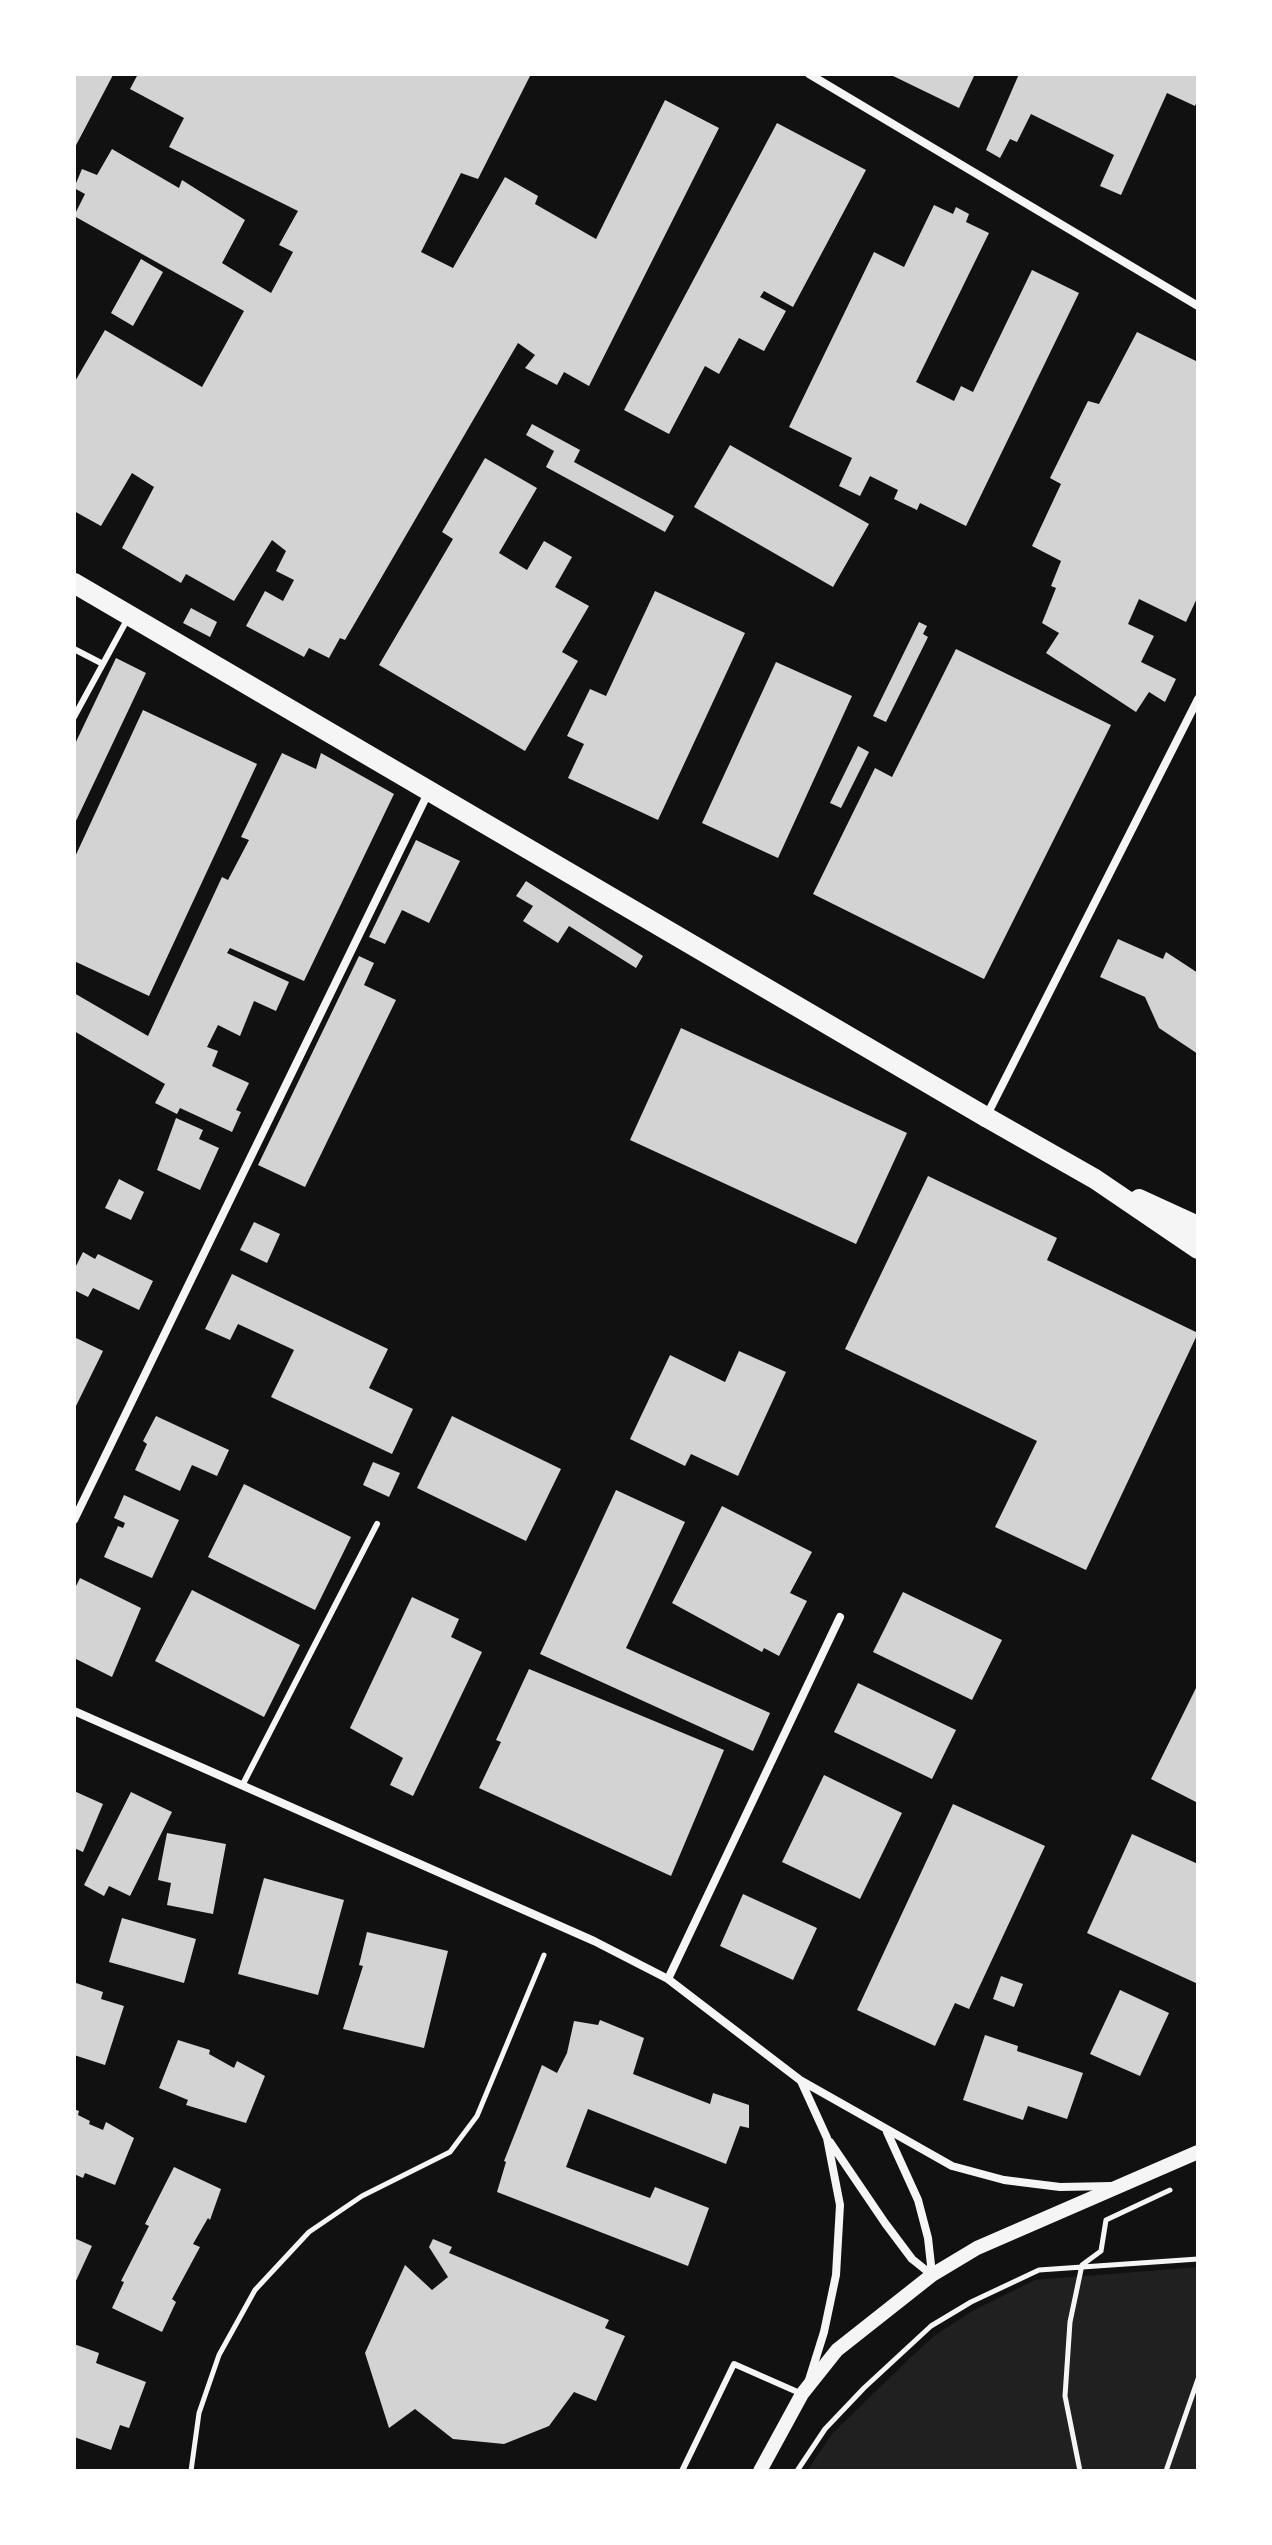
<!DOCTYPE html>
<style>
body{margin:0}
#map{position:relative;width:1272px;height:2545px;overflow:hidden;background:#111;font-family:"Roboto Serif",serif}
canvas{display:block}
.frame{position:absolute;inset:0;border:76px solid #fff;pointer-events:none}
</style>
<div id="map">
<canvas width="1272" height="2545"></canvas>
<div class="frame"></div>
</div>
<script>
const ctx = document.querySelector('canvas').getContext('2d');
ctx.lineJoin = 'round';
function fill(path, color) {
  ctx.fillStyle = color;
  ctx.fill(path, 'evenodd');
}
function toPath(rows) {
  const path = new Path2D();
  for (const r of rows) {
    path.moveTo(r[0], r[1]);
    for (let i = 2; i < r.length; i += 2) path.lineTo(r[i], r[i + 1]);
  }
  return path;
}
function stroke(path, color, width, dash) {
  ctx.strokeStyle = color;
  ctx.lineWidth = width;
  ctx.lineCap = dash ? 'butt' : 'round';
  ctx.setLineDash(dash || []);
  ctx.stroke(path);
}
const green = toPath([
 [1198,2267,1198,2471,807,2471,832,2434,908,2360,934,2336,974,2310,1035,2280]
]);
const building = toPath([
 [74,74,113,75,74,149],
 [138,74,531,74,478,179,461,173,421,252,453,268,505,177,538,196,535,204,596,239,665,100,719,128,589,386,564,372,557,385,525,368,535,355,518,343,345,640,340,638,329,658,309,648,304,657,246,626,265,591,283,601,294,580,276,571,286,551,272,540,234,601,186,574,181,583,122,548,154,487,132,473,101,526,74,511,74,383,105,330,202,387,244,311,74,216,85,194,74,188,82,169,97,175,112,149,179,188,182,180,245,220,222,263,271,293,293,252,279,245,298,211,169,147,184,118,130,89],
 [889,74,975,74,959,108],
 [1019,74,1198,74,1198,99,1195,106,1167,93,1121,195,1100,186,1114,155,1031,114,1017,142,1010,139,1000,158,986,150],
 [777,123,866,170,793,307,764,291,760,297,786,311,764,351,739,338,719,374,705,366,669,434,624,410],
 [934,205,953,214,956,207,969,214,966,222,989,233,916,382,954,401,961,386,973,392,1032,270,1079,293,966,526,920,503,917,510,894,499,898,490,870,476,860,496,839,486,852,458,789,427,874,252,904,267],
 [141,259,163,272,133,326,111,313],
 [1137,332,1198,362,1198,596,1186,622,1139,599,1128,624,1154,636,1141,662,1176,679,1165,702,1149,692,1136,712,1046,653,1059,633,1042,623,1056,588,1051,586,1061,561,1032,546,1061,484,1050,478,1088,401,1099,404],
 [532,424,580,450,574,462,674,516,665,532,546,467,554,451,526,435],
 [730,445,869,524,833,587,694,507],
 [485,458,537,488,499,553,527,570,544,541,572,557,555,587,589,606,562,652,578,661,525,751,379,665,453,539,442,532],
 [655,591,745,633,658,820,568,778,584,744,567,736,590,689,606,696],
 [191,608,217,622,210,637,183,623],
 [919,622,927,626,923,634,928,637,886,722,873,716],
 [956,649,1111,725,984,979,813,894,875,768,892,777],
 [116,658,146,673,74,825,74,746],
 [776,662,852,696,778,858,702,823],
 [143,710,257,764,149,996,74,961,74,859],
 [858,746,869,752,841,808,830,803],
 [282,753,316,769,321,753,394,794,304,981,230,948,227,953,289,982,276,1011,254,1001,240,1036,218,1025,207,1047,218,1051,212,1066,249,1083,236,1110,241,1112,232,1132,180,1108,177,1114,155,1103,165,1084,74,1031,74,993,148,1036,222,877,228,880,249,840,241,837],
 [416,840,460,861,429,923,402,910,385,944,369,937],
 [526,881,643,956,636,968,569,926,558,943,523,921,533,906,516,896],
 [1118,939,1163,959,1166,952,1198,973,1198,1054,1159,1028,1145,997,1100,977],
 [359,956,374,963,364,985,396,1000,305,1187,258,1165],
 [681,1028,907,1133,856,1244,630,1140],
 [176,1118,203,1130,199,1139,219,1148,200,1190,157,1170],
 [928,1176,1057,1238,1047,1260,1198,1333,1086,1570,995,1527,1037,1441,845,1349],
 [119,1179,144,1192,131,1220,105,1208],
 [254,1222,280,1234,267,1263,240,1250],
 [83,1252,95,1259,98,1254,153,1281,139,1310,93,1288,88,1297,74,1290,74,1270],
 [232,1274,388,1349,369,1388,413,1409,392,1454,271,1397,294,1350,238,1324,230,1340,205,1329],
 [74,1337,103,1351,74,1410],
 [739,1351,786,1372,738,1476,691,1454,685,1466,630,1439,670,1355,725,1382],
 [156,1416,229,1450,217,1476,192,1465,180,1491,135,1470,147,1444,143,1441],
 [452,1416,561,1469,526,1541,417,1488],
 [373,1462,400,1473,389,1497,363,1485],
 [244,1484,351,1537,315,1610,208,1557],
 [616,1490,685,1522,626,1648,770,1713,753,1751,540,1654],
 [124,1495,179,1520,152,1578,104,1557,118,1526,123,1528,125,1523,114,1518],
 [722,1506,812,1552,790,1593,807,1601,779,1656,764,1648,762,1652,672,1603],
 [80,1578,141,1608,112,1677,74,1658,74,1590],
 [192,1590,300,1645,264,1717,155,1661],
 [903,1592,1002,1640,972,1700,873,1652],
 [412,1597,459,1619,451,1637,482,1652,413,1796,390,1785,403,1758,350,1728],
 [529,1669,724,1750,671,1876,479,1788,501,1742,496,1740],
 [858,1683,956,1730,932,1779,834,1732],
 [1196,1688,1198,1689,1198,1803,1151,1779],
 [824,1775,902,1813,860,1899,782,1862],
 [74,1791,103,1804,83,1852,74,1848],
 [131,1792,172,1812,130,1896,109,1886,104,1896,84,1885],
 [953,1804,1045,1846,969,2009,955,2003,935,2046,857,2010],
 [167,1833,226,1844,213,1914,167,1905,171,1883,158,1880],
 [1132,1834,1198,1864,1198,1984,1087,1933],
 [264,1878,344,1900,318,1995,238,1974],
 [743,1894,817,1928,793,1980,720,1946],
 [122,1918,196,1939,184,1983,109,1962],
 [367,1932,448,1951,424,2048,343,2029,363,1966,359,1965],
 [1001,1976,1023,1984,1014,2007,993,1999],
 [76,1983,103,1992,101,1999,124,2006,105,2065,74,2055],
 [1120,1990,1169,2013,1140,2076,1090,2054],
 [600,2020,644,2038,633,2074,710,2104,713,2093,749,2105,749,2128,740,2126,726,2164,588,2109,566,2167,650,2198,655,2187,709,2208,688,2266,497,2192,506,2162,504,2161,542,2065,557,2073,567,2053,574,2021,598,2025],
 [985,2035,1018,2046,1017,2051,1083,2073,1067,2119,1028,2106,1023,2120,963,2100],
 [178,2040,210,2050,209,2054,234,2068,237,2061,265,2076,246,2123,186,2105,188,2100,159,2088],
 [74,2109,79,2111,78,2115,90,2121,89,2124,103,2130,106,2122,134,2138,115,2185,85,2173,83,2178,74,2174],
 [174,2167,221,2189,210,2220,208,2218,193,2244,200,2247,172,2299,176,2302,162,2332,112,2308,124,2282,121,2281,149,2226,145,2224],
 [74,2238,92,2246,74,2285],
 [433,2239,452,2247,449,2253,609,2320,605,2328,625,2336,596,2401,574,2392,549,2426,504,2444,453,2439,415,2409,389,2428,365,2353,405,2265,432,2290,448,2277,429,2247],
 [74,2344,99,2353,96,2363,146,2382,129,2428,120,2425,111,2450,74,2437]
]);
const path = toPath([
 [191,2471,199,2413,219,2355,255,2290,309,2232,362,2196,450,2152,477,2116,544,1955],
 [797,2471,825,2429,864,2388,931,2326,971,2302,1039,2270,1198,2259],
 [1080,2471,1065,2396,1070,2322,1082,2265,1101,2251,1106,2220,1170,2190],
 [1166,2471,1198,2379]
]);
const service = toPath([
 [74,649,103,664],
 [74,717,128,618],
 [243,1784,377,1524],
 [682,2471,734,2364,802,2394]
]);
const minor = toPath([
 [809,74,1198,306],
 [987,1115,1198,699],
 [74,1520,429,791],
 [74,1711,594,1941,668,1979,800,2080,952,2166,1004,2180,1060,2187,1112,2186],
 [668,1979,840,1617],
 [801,2081,827,2138,840,2205,836,2275,824,2332,809,2380],
 [887,2132,918,2200,928,2238,932,2274],
 [830,2142,885,2223,912,2259,932,2275]
]);
const tertiary = toPath([
 [760,2471,802,2394,837,2350,932,2275,977,2248,1198,2152]
]);
const primary = toPath([
 [74,583,986,1117]
]);
const trunk = toPath([
 [986,1117,1095,1179,1198,1249],
 [1139,1199,1198,1226]
]);
fill(green, '#202020');
fill(building, '#d3d3d3');
stroke(path, '#f5f5f5', 5);
stroke(service, '#f5f5f5', 6);
stroke(minor, '#f5f5f5', 8);
stroke(tertiary, '#f5f5f5', 14);
stroke(primary, '#f5f5f5', 20);
stroke(trunk, '#f5f5f5', 20);
</script>
